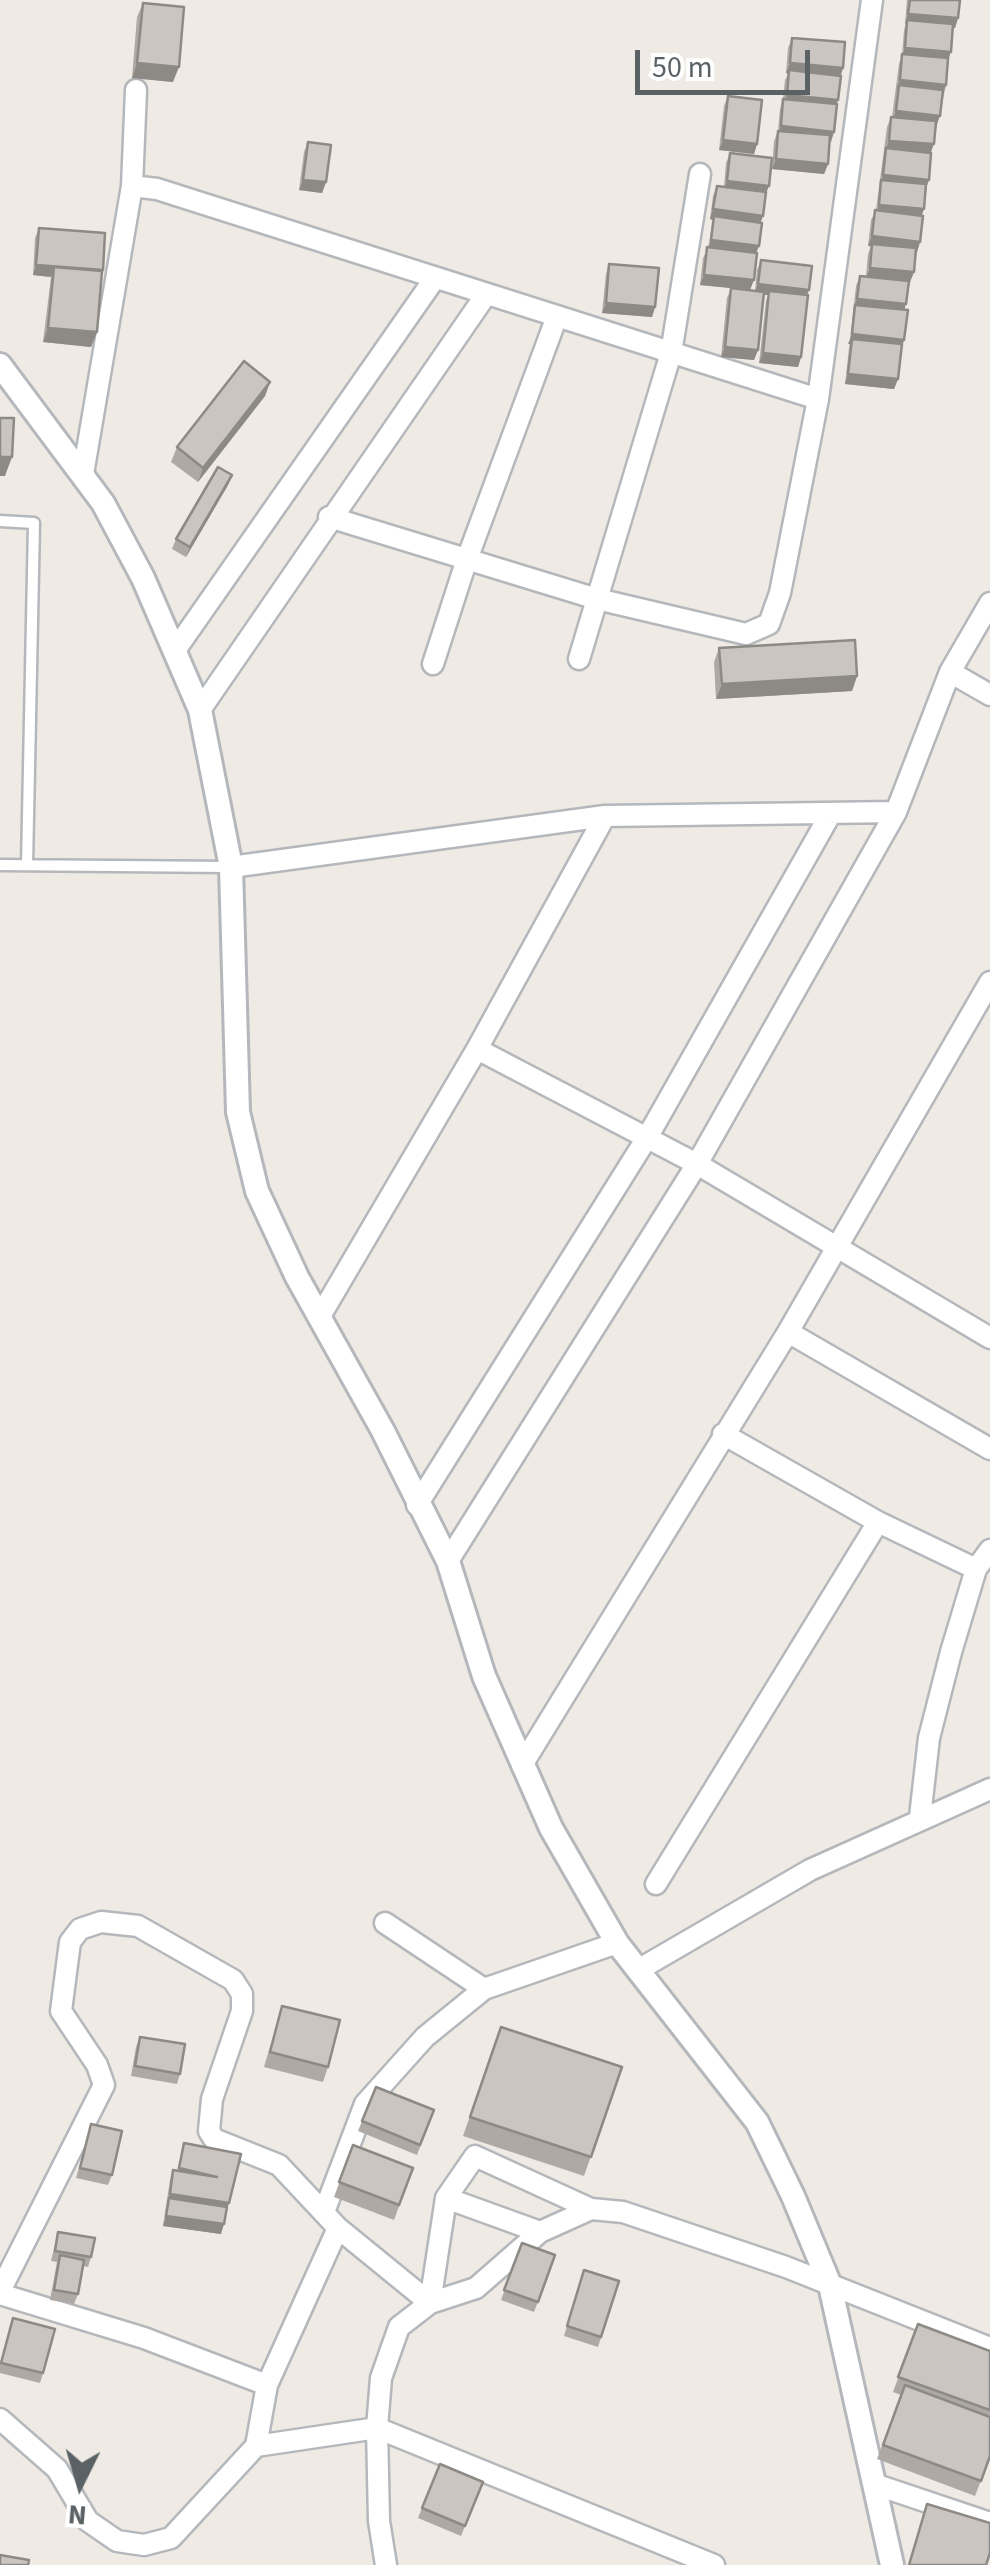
<!DOCTYPE html>
<style>
body{margin:0}
#map{position:relative;width:990px;height:2565px;overflow:hidden;background:#efeae3;font-family:"Source Sans 3",sans-serif}
canvas{display:block}
.north{position:absolute;left:30px;top:2435px;width:100px;height:100px;-webkit-text-stroke:8px #fff;paint-order:stroke;rotate:185deg;font-size:28px;font-weight:700;line-height:40px;text-align:center;color:#5b6265}
.north::after{content:'';display:block;margin:auto;width:35px;height:45px;background:#5b6265;clip-path:polygon(50% 0,100% 100%,50% 72%,0 100%)}
.scale{position:absolute;left:635px;top:50px;width:175px;height:45px;box-sizing:border-box;border:5px solid #5b6265;border-top:0;padding-left:12px;font-size:30px;line-height:35px;white-space:nowrap;color:#5b6265;-webkit-text-stroke:8px #fff;paint-order:stroke}
</style>
<div id="map">
<canvas width="990" height="2565"></canvas>
<div class="north">N</div>
<div class="scale">50 m</div>
</div>
<script>
const ctx = document.querySelector('canvas').getContext('2d');
ctx.lineJoin = 'round';
function toPath(rows) {
  const path = new Path2D();
  for (const r of rows) {
    path.moveTo(r[0], r[1]);
    for (let i = 2; i < r.length; i += 2) path.lineTo(r[i], r[i + 1]);
  }
  return path;
}
function stroke(path, color, width, dash) {
  ctx.strokeStyle = color;
  ctx.lineWidth = width;
  ctx.lineCap = dash ? 'butt' : 'round';
  ctx.setLineDash(dash || []);
  ctx.stroke(path);
}
function fill(path, color) {
  ctx.fillStyle = color;
  ctx.fill(path, 'evenodd');
}
const service = toPath([
 [0,521,34,523,27,865],
 [0,865,229,867]
]);
const minor = toPath([
 [132,186,136,90],
 [83,474,132,186,157,189,818,399,872,0],
 [329,517,597,599,746,634,769,624,780,593,818,399],
 [176,649,435,278],
 [579,659,671,353,700,174],
 [433,664,466,562,556,319],
 [950,672,990,695],
 [200,710,485,296],
 [231,867,605,816,896,812],
 [477,1049,697,1164,990,1338],
 [319,1318,477,1049,605,816],
 [788,1332,990,1449],
 [723,1434,878,1522,976,1569],
 [417,1505,648,1136,831,813],
 [448,1561,697,1164,896,812,950,672,990,603],
 [522,1765,788,1332,990,982],
 [920,1817,929,1738,951,1652,976,1569,990,1550],
 [656,1884,878,1522],
 [385,1923,484,1989],
 [638,1970,810,1870,990,1789],
 [446,2198,540,2232],
 [324,2212,365,2104,425,2037,484,1989,617,1943],
 [338,2228,267,2385,256,2446,377,2428,714,2565],
 [0,2291,104,2085,97,2065,61,2011,70,1942,80,1929,101,1922,138,1926,233,1980,242,1994,242,2011,212,2099,209,2131,214,2139,279,2165,338,2228,430,2303],
 [0,2294,144,2338,267,2385],
 [430,2303,446,2198,475,2156,591,2209],
 [0,2419,57,2469,88,2521,117,2541,144,2545,171,2538,256,2446],
 [874,2484,990,2523],
 [386,2565,379,2521,377,2428,381,2378,399,2327,430,2303,476,2288,540,2232,591,2209,623,2212,786,2267,990,2348]
]);
const tertiary = toPath([
 [0,365,103,503,143,578,200,710,231,867,238,1112,257,1191,297,1277,383,1431,448,1561,484,1676,551,1828,617,1943,757,2122,793,2196,830,2285,892,2565]
]);
const wall = toPath([
 [907,0,960,0,958,18,955,28,953,28,946,85,931,153,929,180,926,188,922,216,920,242,917,252,914,272,910,282,909,282,904,310,904,340,902,347,898,379,894,389,845,384,856,286,860,276,866,276,868,254,871,246,868,246,871,220,876,210,887,127,891,117,892,117,899,64,902,56,904,30,906,24,905,24],
 [143,3,173,82,132,78,137,17],
 [792,38,843,68,840,76,834,132,830,142,828,164,824,174,772,169,774,141,778,131,780,109,783,99,785,80,788,74,786,73,788,48],
 [728,96,757,144,754,154,719,150,724,106],
 [308,142,326,182,322,193,299,190,304,152],
 [730,153,766,192,750,290,755,291,757,270,761,260,807,295,801,357,798,367,759,363,766,301,768,295,764,295,758,350,754,360,721,357,727,298,731,288,700,285,703,258,708,248,713,220,710,219,713,196,717,186,724,187,726,163],
 [39,228,97,332,91,347,43,342,51,277,33,275,35,238],
 [609,264,655,307,652,317,602,313,606,274],
 [270,382,265,396,198,482,171,462,177,447],
 [228,485,186,557,172,549,176,539],
 [719,648,857,676,852,691,716,699,714,662],
 [282,2006,328,2067,323,2082,264,2067],
 [501,2027,622,2067,584,2176,463,2136],
 [140,2037,180,2074,177,2084,131,2076,136,2047],
 [376,2087,434,2110,417,2155,358,2131],
 [91,2124,112,2175,108,2185,76,2178],
 [184,2143,226,2210,221,2234,163,2226,170,2180,173,2170,177,2171],
 [353,2145,413,2168,394,2220,334,2197],
 [58,2232,91,2257,88,2267,83,2266,78,2294,74,2304,50,2300,57,2262,51,2261],
 [522,2243,555,2255,534,2312,501,2300],
 [584,2270,619,2281,598,2347,564,2336],
 [13,2318,43,2373,40,2383,0,2373,0,2364],
 [918,2324,990,2351,990,2457,975,2496,877,2459,901,2395,893,2392],
 [440,2464,483,2482,461,2536,418,2518]
]);
const shadedWall = toPath([
 [908,14,958,18,955,28,907,24,907,20,905,24],
 [905,48,951,52,947,62,901,58],
 [137,63,179,67,173,82,132,78],
 [790,63,843,68,840,78,786,73],
 [900,80,946,85,942,95,899,85,896,90],
 [787,95,838,100,834,110,783,105],
 [896,111,940,116,936,126,892,121],
 [781,126,834,132,831,142,777,136],
 [723,140,757,144,754,154,719,150],
 [889,141,934,144,930,154,885,151],
 [776,159,828,164,824,174,772,169],
 [883,175,929,180,925,190,880,185],
 [303,180,326,182,322,193,299,190],
 [727,181,769,186,765,196,723,191],
 [879,205,924,209,920,219,875,216],
 [713,209,763,216,759,226,714,216,713,220,710,219],
 [872,236,920,242,917,252,868,246],
 [711,240,759,246,755,256,708,250],
 [36,265,54,267,51,277,33,275],
 [870,268,914,272,910,282,866,278],
 [704,275,754,280,750,290,700,285],
 [758,284,809,290,805,300,769,291,768,295,754,294],
 [857,299,906,304,903,314,855,305,853,309],
 [606,303,655,307,652,317,602,313],
 [48,328,97,332,91,347,43,342],
 [852,334,904,340,901,350,852,339,850,344,848,344],
 [725,347,758,350,754,360,721,357],
 [763,353,801,357,798,367,759,363],
 [848,374,898,379,894,389,845,384],
 [270,382,265,396,198,482,203,468],
 [0,457,12,457,5,476,0,476],
 [232,475,228,485,186,557,190,547],
 [857,676,852,691,716,699,722,684],
 [170,2194,229,2203,226,2213,169,2198,166,2204],
 [166,2216,224,2224,221,2234,163,2226]
]);
const building = toPath([
 [910,0,960,0,958,18,908,14,910,0],
 [143,3,184,7,179,67,137,63,143,3],
 [907,20,953,24,951,52,905,48,907,20],
 [792,38,845,42,843,68,790,63,792,38],
 [902,54,948,58,946,85,900,80,902,54],
 [789,70,841,76,838,100,787,95,789,70],
 [899,85,943,90,940,116,896,111,899,85],
 [728,96,762,100,757,144,723,140,728,96],
 [783,99,837,104,834,132,781,126,783,99],
 [891,117,936,121,934,144,889,141,891,117],
 [778,131,830,135,828,164,776,159,778,131],
 [308,142,331,145,326,182,303,180,308,142],
 [886,148,931,153,929,180,883,175,886,148],
 [730,153,772,158,769,186,727,181,730,153],
 [881,180,926,184,924,209,879,205,881,180],
 [717,186,766,192,763,216,713,209,717,186],
 [875,210,923,216,920,242,872,236,875,210],
 [714,216,762,223,759,246,711,240,714,216],
 [39,228,105,233,103,270,36,265,39,228],
 [872,244,916,248,914,272,870,268,872,244],
 [707,247,757,253,754,280,704,275,707,247],
 [761,260,812,266,809,290,758,284,761,260],
 [609,264,659,268,655,307,606,303,609,264],
 [54,267,102,271,97,332,48,328,54,267],
 [860,276,909,281,906,304,857,299,860,276],
 [731,288,764,292,758,350,725,347,731,288],
 [769,291,808,295,801,357,763,353,769,291],
 [855,305,908,310,904,340,852,334,855,305],
 [852,339,902,344,898,379,848,374,852,339],
 [244,361,270,382,203,468,177,447,244,361],
 [0,418,14,418,12,457,0,457,0,418],
 [218,467,232,475,190,547,176,539,218,467],
 [855,640,857,676,722,684,719,648,855,640],
 [282,2006,340,2020,328,2067,270,2052,282,2006],
 [501,2027,622,2067,591,2157,470,2117,501,2027],
 [140,2037,185,2044,180,2074,135,2066,140,2037],
 [376,2087,434,2110,420,2145,362,2121,376,2087],
 [91,2124,122,2131,112,2175,80,2168,91,2124],
 [184,2143,241,2154,229,2203,170,2194,173,2170,217,2177,179,2168,184,2143],
 [353,2145,413,2168,399,2205,339,2182,353,2145],
 [169,2198,227,2207,224,2224,166,2216,169,2198],
 [58,2232,95,2238,91,2257,55,2251,58,2232],
 [522,2243,555,2255,538,2302,504,2290,522,2243],
 [60,2255,84,2260,78,2294,54,2290,60,2255],
 [584,2270,619,2281,601,2337,567,2326,584,2270],
 [13,2318,55,2329,43,2373,1,2363,13,2318],
 [918,2324,990,2351,990,2410,898,2377,918,2324],
 [905,2385,990,2417,990,2456,981,2481,883,2445,905,2385],
 [440,2464,483,2482,465,2526,422,2508,440,2464],
 [927,2504,990,2523,990,2553,986,2565,909,2565,927,2504],
 [0,2555,29,2560,28,2565,0,2565,0,2555]
]);
stroke(service, '#b4b8bc', 15);
stroke(minor, '#b4b8bc', 25);
stroke(tertiary, '#b4b8bc', 28);
stroke(service, '#fff', 10);
stroke(minor, '#fff', 20);
stroke(tertiary, '#fff', 22);
fill(wall, '#aea9a5');
fill(shadedWall, '#8d8a86');
fill(building, '#cac5c0');
stroke(building, '#8d8a86', 2.5);
</script>
